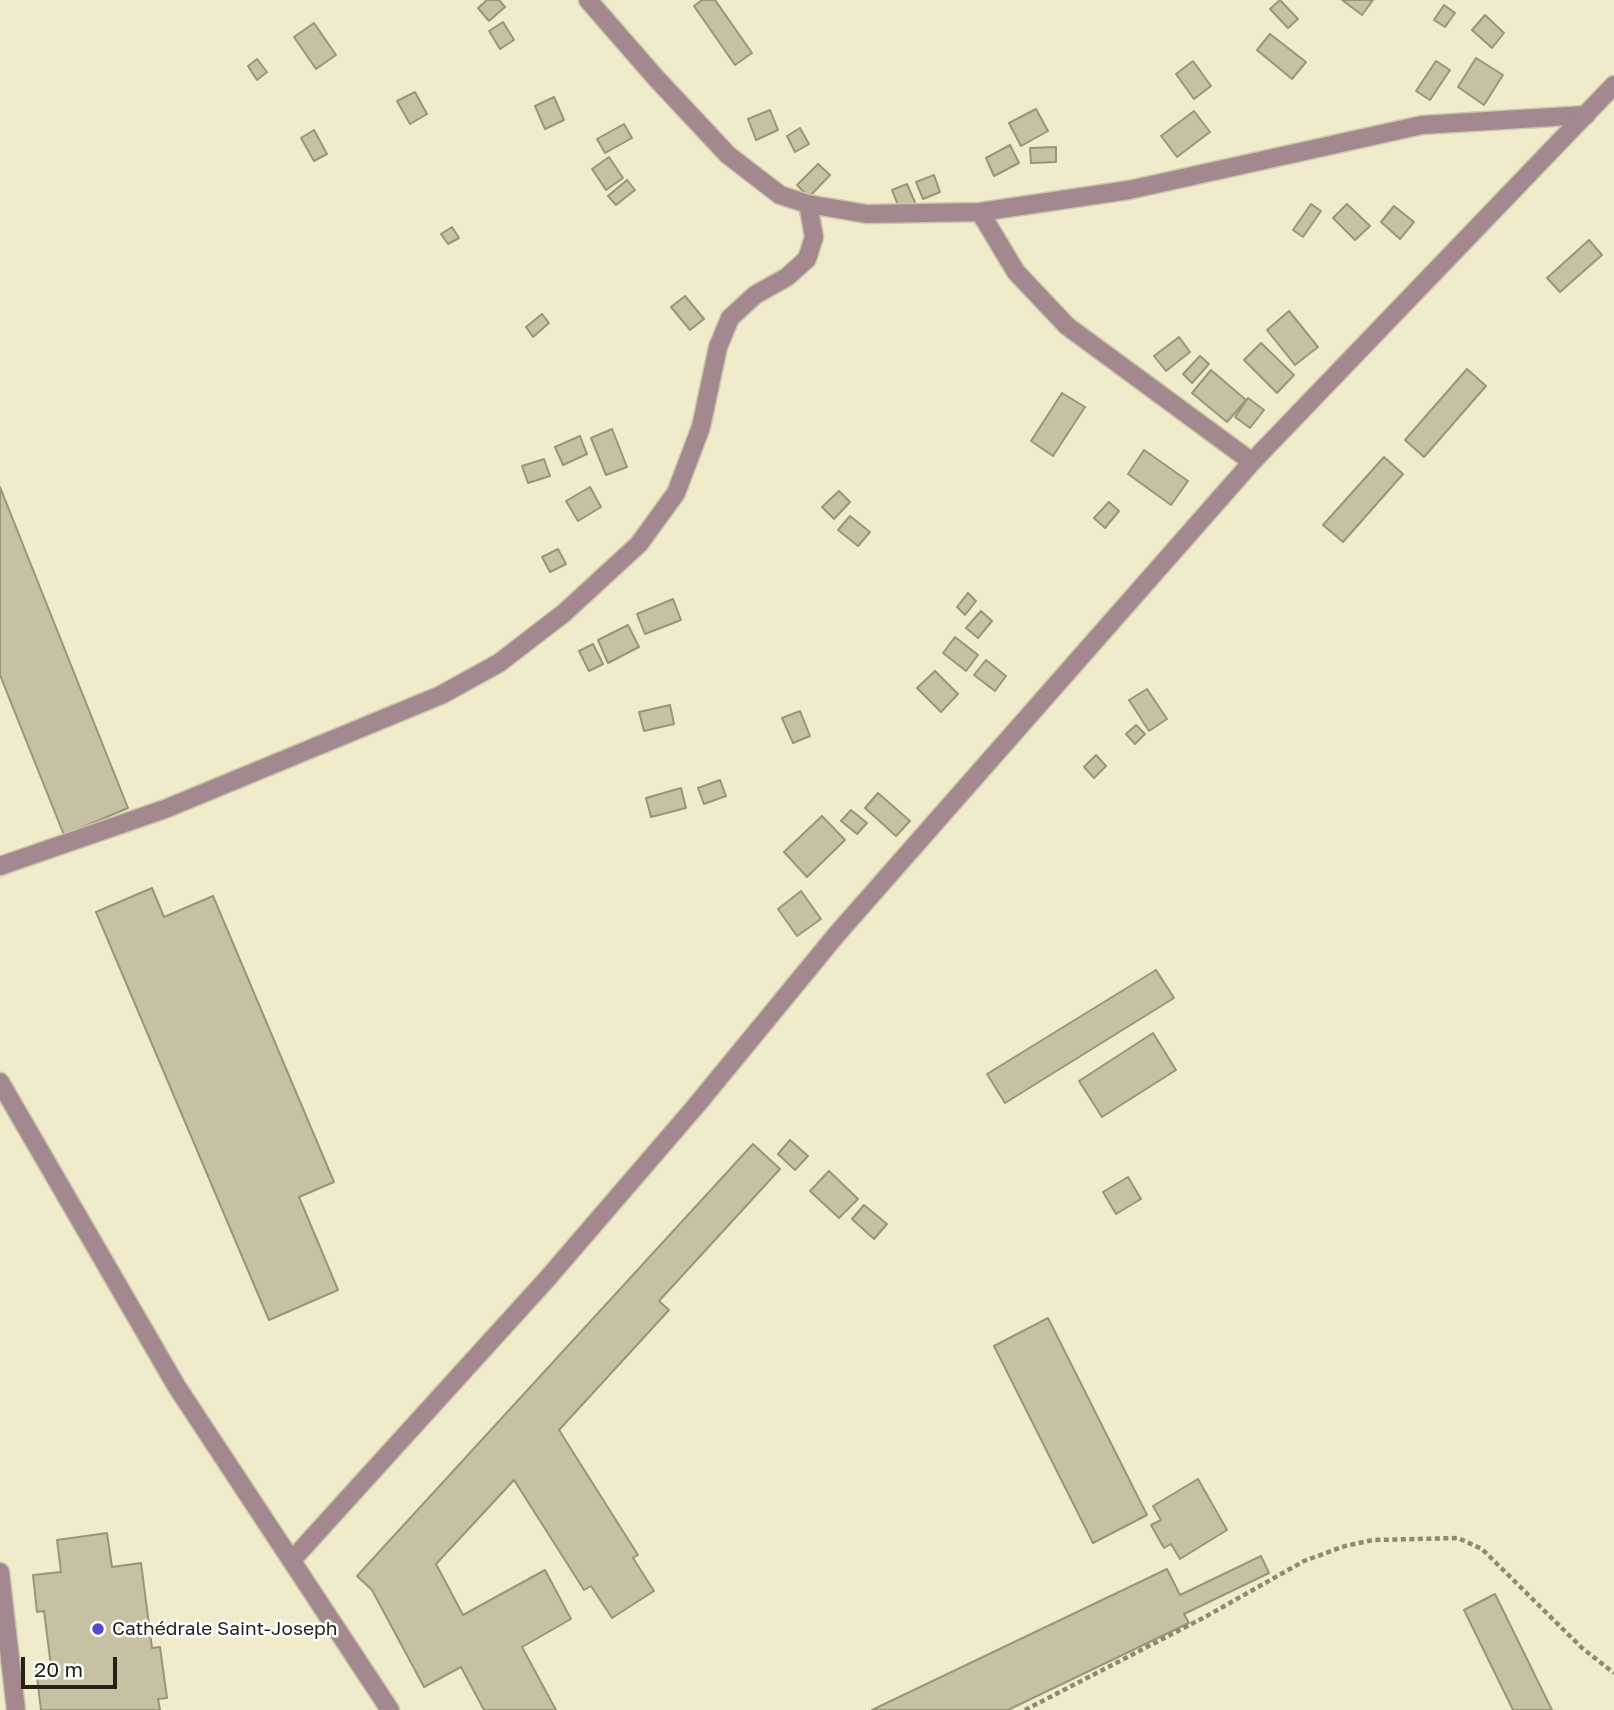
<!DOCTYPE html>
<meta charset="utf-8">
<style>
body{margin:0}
#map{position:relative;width:1614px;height:1710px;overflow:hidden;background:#f0ebcb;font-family:"Golos Text",sans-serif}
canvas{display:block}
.scale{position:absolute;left:21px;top:1657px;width:96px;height:32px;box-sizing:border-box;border:4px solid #242216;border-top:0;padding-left:9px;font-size:21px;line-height:24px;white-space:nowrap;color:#242216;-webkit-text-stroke:5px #fff;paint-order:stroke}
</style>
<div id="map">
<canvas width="1614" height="1710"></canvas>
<div class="scale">20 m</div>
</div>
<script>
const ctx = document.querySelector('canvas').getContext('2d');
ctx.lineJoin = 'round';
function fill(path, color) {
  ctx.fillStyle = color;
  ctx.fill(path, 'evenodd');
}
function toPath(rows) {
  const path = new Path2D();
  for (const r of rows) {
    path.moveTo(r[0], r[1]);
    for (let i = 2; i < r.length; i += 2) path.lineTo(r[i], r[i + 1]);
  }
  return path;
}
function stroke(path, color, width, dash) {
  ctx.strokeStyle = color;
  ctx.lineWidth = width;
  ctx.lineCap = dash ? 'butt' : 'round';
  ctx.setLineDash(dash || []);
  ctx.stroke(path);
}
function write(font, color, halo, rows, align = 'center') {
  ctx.font = font + ' "Golos Text",sans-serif';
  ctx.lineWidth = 5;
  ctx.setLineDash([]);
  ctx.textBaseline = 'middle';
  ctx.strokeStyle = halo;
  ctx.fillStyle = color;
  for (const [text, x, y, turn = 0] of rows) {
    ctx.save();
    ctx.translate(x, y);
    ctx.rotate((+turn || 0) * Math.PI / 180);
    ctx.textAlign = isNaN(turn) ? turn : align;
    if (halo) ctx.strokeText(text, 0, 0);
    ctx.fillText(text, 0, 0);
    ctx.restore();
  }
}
const building = toPath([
 [487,0,499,0,505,7,489,21,478,8,487,0],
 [702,0,715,0,752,53,735,65,694,6,702,0],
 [1280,0,1298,19,1288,28,1270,9,1280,0],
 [1342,0,1373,0,1362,15,1342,0],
 [1444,5,1455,13,1445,27,1434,20,1444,5],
 [1485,15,1504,33,1492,48,1472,30,1485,15],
 [503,22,514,40,500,49,489,31,503,22],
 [314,23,336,55,316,69,294,37,314,23],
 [1270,34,1306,62,1292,79,1257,50,1270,34],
 [1476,58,1503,75,1484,105,1458,87,1476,58],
 [257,59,267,72,257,80,248,66,257,59],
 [1193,61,1211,86,1194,99,1176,74,1193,61],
 [1436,61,1450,70,1430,100,1416,91,1436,61],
 [415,92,427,114,410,124,397,101,415,92],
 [554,97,564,120,545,129,535,106,554,97],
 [1036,109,1048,131,1021,146,1009,123,1036,109],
 [770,110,778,130,756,140,748,119,770,110],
 [1194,111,1210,132,1177,157,1161,136,1194,111],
 [624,124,632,138,605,153,597,139,624,124],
 [800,128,809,144,795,152,787,136,800,128],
 [314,130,327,154,314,161,301,138,314,130],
 [1010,145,1019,163,994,176,986,158,1010,145],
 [1056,147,1056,162,1031,163,1030,148,1056,147],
 [609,157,623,178,606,190,592,169,609,157],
 [818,164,830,175,809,197,797,185,818,164],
 [934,175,940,192,923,199,916,182,934,175],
 [627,180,635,190,616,205,608,196,627,180],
 [907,184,917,207,901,213,892,190,907,184],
 [1311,204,1321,211,1303,237,1293,230,1311,204],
 [1347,204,1370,226,1355,240,1333,218,1347,204],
 [1394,206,1414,222,1400,239,1381,222,1394,206],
 [452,227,459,238,448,244,441,234,452,227],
 [1589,240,1602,255,1560,292,1547,278,1589,240],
 [685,296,704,319,690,330,671,307,685,296],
 [1289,311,1318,347,1295,365,1267,330,1289,311],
 [542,314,549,323,533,337,526,327,542,314],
 [1179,337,1190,352,1166,371,1154,356,1179,337],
 [1261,343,1294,375,1277,393,1244,360,1261,343],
 [1200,356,1209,364,1192,383,1183,374,1200,356],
 [1467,369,1486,386,1424,457,1405,440,1467,369],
 [1211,370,1246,400,1227,422,1192,393,1211,370],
 [1062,393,1085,407,1053,456,1031,441,1062,393],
 [1248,398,1264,410,1250,428,1235,417,1248,398],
 [612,429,627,467,606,475,591,438,612,429],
 [580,436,587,454,563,465,555,447,580,436],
 [1144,450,1188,481,1171,505,1128,474,1144,450],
 [1384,457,1403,474,1343,542,1323,525,1384,457],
 [544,459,550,476,528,483,522,466,544,459],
 [0,487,128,808,64,835,0,675,0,487],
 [590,487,601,507,578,521,566,501,590,487],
 [839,491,850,502,834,519,822,507,839,491],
 [1109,502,1119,511,1105,528,1094,518,1109,502],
 [850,516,870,532,858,546,838,530,850,516],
 [558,549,566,564,550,572,542,557,558,549],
 [968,593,976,601,965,615,957,607,968,593],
 [673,599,681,620,645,634,637,614,673,599],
 [981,611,992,621,978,638,966,628,981,611],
 [628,625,639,647,608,663,598,640,628,625],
 [955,637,978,655,966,671,943,653,955,637],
 [593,644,603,664,589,671,579,651,593,644],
 [986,660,1006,676,995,691,974,675,986,660],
 [935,671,958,694,941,712,917,688,935,671],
 [1147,689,1167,719,1149,731,1129,700,1147,689],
 [670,705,674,724,644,731,639,712,670,705],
 [800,711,810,736,793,743,782,718,800,711],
 [1136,725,1145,734,1135,744,1126,734,1136,725],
 [1096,755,1106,766,1094,778,1084,767,1096,755],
 [720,780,726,796,704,804,698,788,720,780],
 [681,788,686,808,651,817,646,798,681,788],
 [878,793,910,821,896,836,865,808,878,793],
 [851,810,867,823,857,834,841,821,851,810],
 [822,816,845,840,807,877,784,852,822,816],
 [152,888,164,917,213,896,334,1182,299,1197,338,1290,269,1320,96,912,152,888],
 [801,891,821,919,797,936,778,909,801,891],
 [1156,970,1174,998,1005,1103,987,1074,1156,970],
 [1153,1033,1176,1070,1102,1117,1079,1081,1153,1033],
 [790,1140,808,1156,795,1170,778,1154,790,1140],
 [753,1144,780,1169,659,1301,669,1310,559,1430,638,1555,633,1558,654,1591,612,1618,591,1586,584,1590,514,1480,436,1564,463,1615,545,1570,571,1619,522,1647,556,1710,484,1710,461,1667,424,1687,372,1590,357,1576,753,1144],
 [829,1171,858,1199,839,1218,810,1191,829,1171],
 [1128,1177,1141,1199,1116,1214,1103,1192,1128,1177],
 [864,1205,887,1224,874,1239,852,1219,864,1205],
 [1048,1318,1147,1515,1093,1543,994,1346,1048,1318],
 [1198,1479,1227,1530,1180,1559,1171,1544,1164,1548,1151,1525,1161,1520,1153,1506,1198,1479],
 [107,1533,112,1567,141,1563,152,1648,160,1647,167,1698,158,1699,160,1710,41,1710,36,1668,51,1666,44,1611,37,1612,33,1575,61,1572,57,1540,107,1533],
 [1261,1556,1269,1573,1184,1614,1189,1623,1008,1710,872,1710,1167,1569,1180,1595,1261,1556],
 [1495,1594,1552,1710,1513,1710,1464,1610,1495,1594]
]);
const path = toPath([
 [1025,1710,1205,1617,1304,1561,1345,1546,1373,1540,1458,1538,1482,1549,1582,1648,1614,1673]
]);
const minor = toPath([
 [588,0,656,78,728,155,780,195,808,204,867,214,980,212,1129,190,1422,125,1586,115],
 [980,212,1016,272,1067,326,1252,462],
 [0,866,165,809,441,695,499,663,564,613,639,544,676,493,701,427,718,347,730,318,755,295,787,277,807,259,814,237,808,204],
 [0,1572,16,1710]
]);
const tertiary = toPath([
 [0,1082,177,1387,390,1710],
 [292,1560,547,1279,695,1107,837,934,1252,462,1614,85]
]);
const markers = [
 [98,1629,7,"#534dc5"]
];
const poiNames = [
 ["Cathédrale Saint-Joseph",112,1629]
];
fill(building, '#c6c1a2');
stroke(building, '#999577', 2);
stroke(minor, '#cbc7aa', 21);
stroke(tertiary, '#cbc7aa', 21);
stroke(path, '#8d8973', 4.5, [5, 3.5]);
stroke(minor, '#a3898f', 18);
stroke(tertiary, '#a3898f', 18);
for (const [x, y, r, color] of markers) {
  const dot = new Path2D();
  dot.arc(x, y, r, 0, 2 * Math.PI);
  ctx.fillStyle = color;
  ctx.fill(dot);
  stroke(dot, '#fff', 2.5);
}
write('19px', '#242216', '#fff', poiNames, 'left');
</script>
